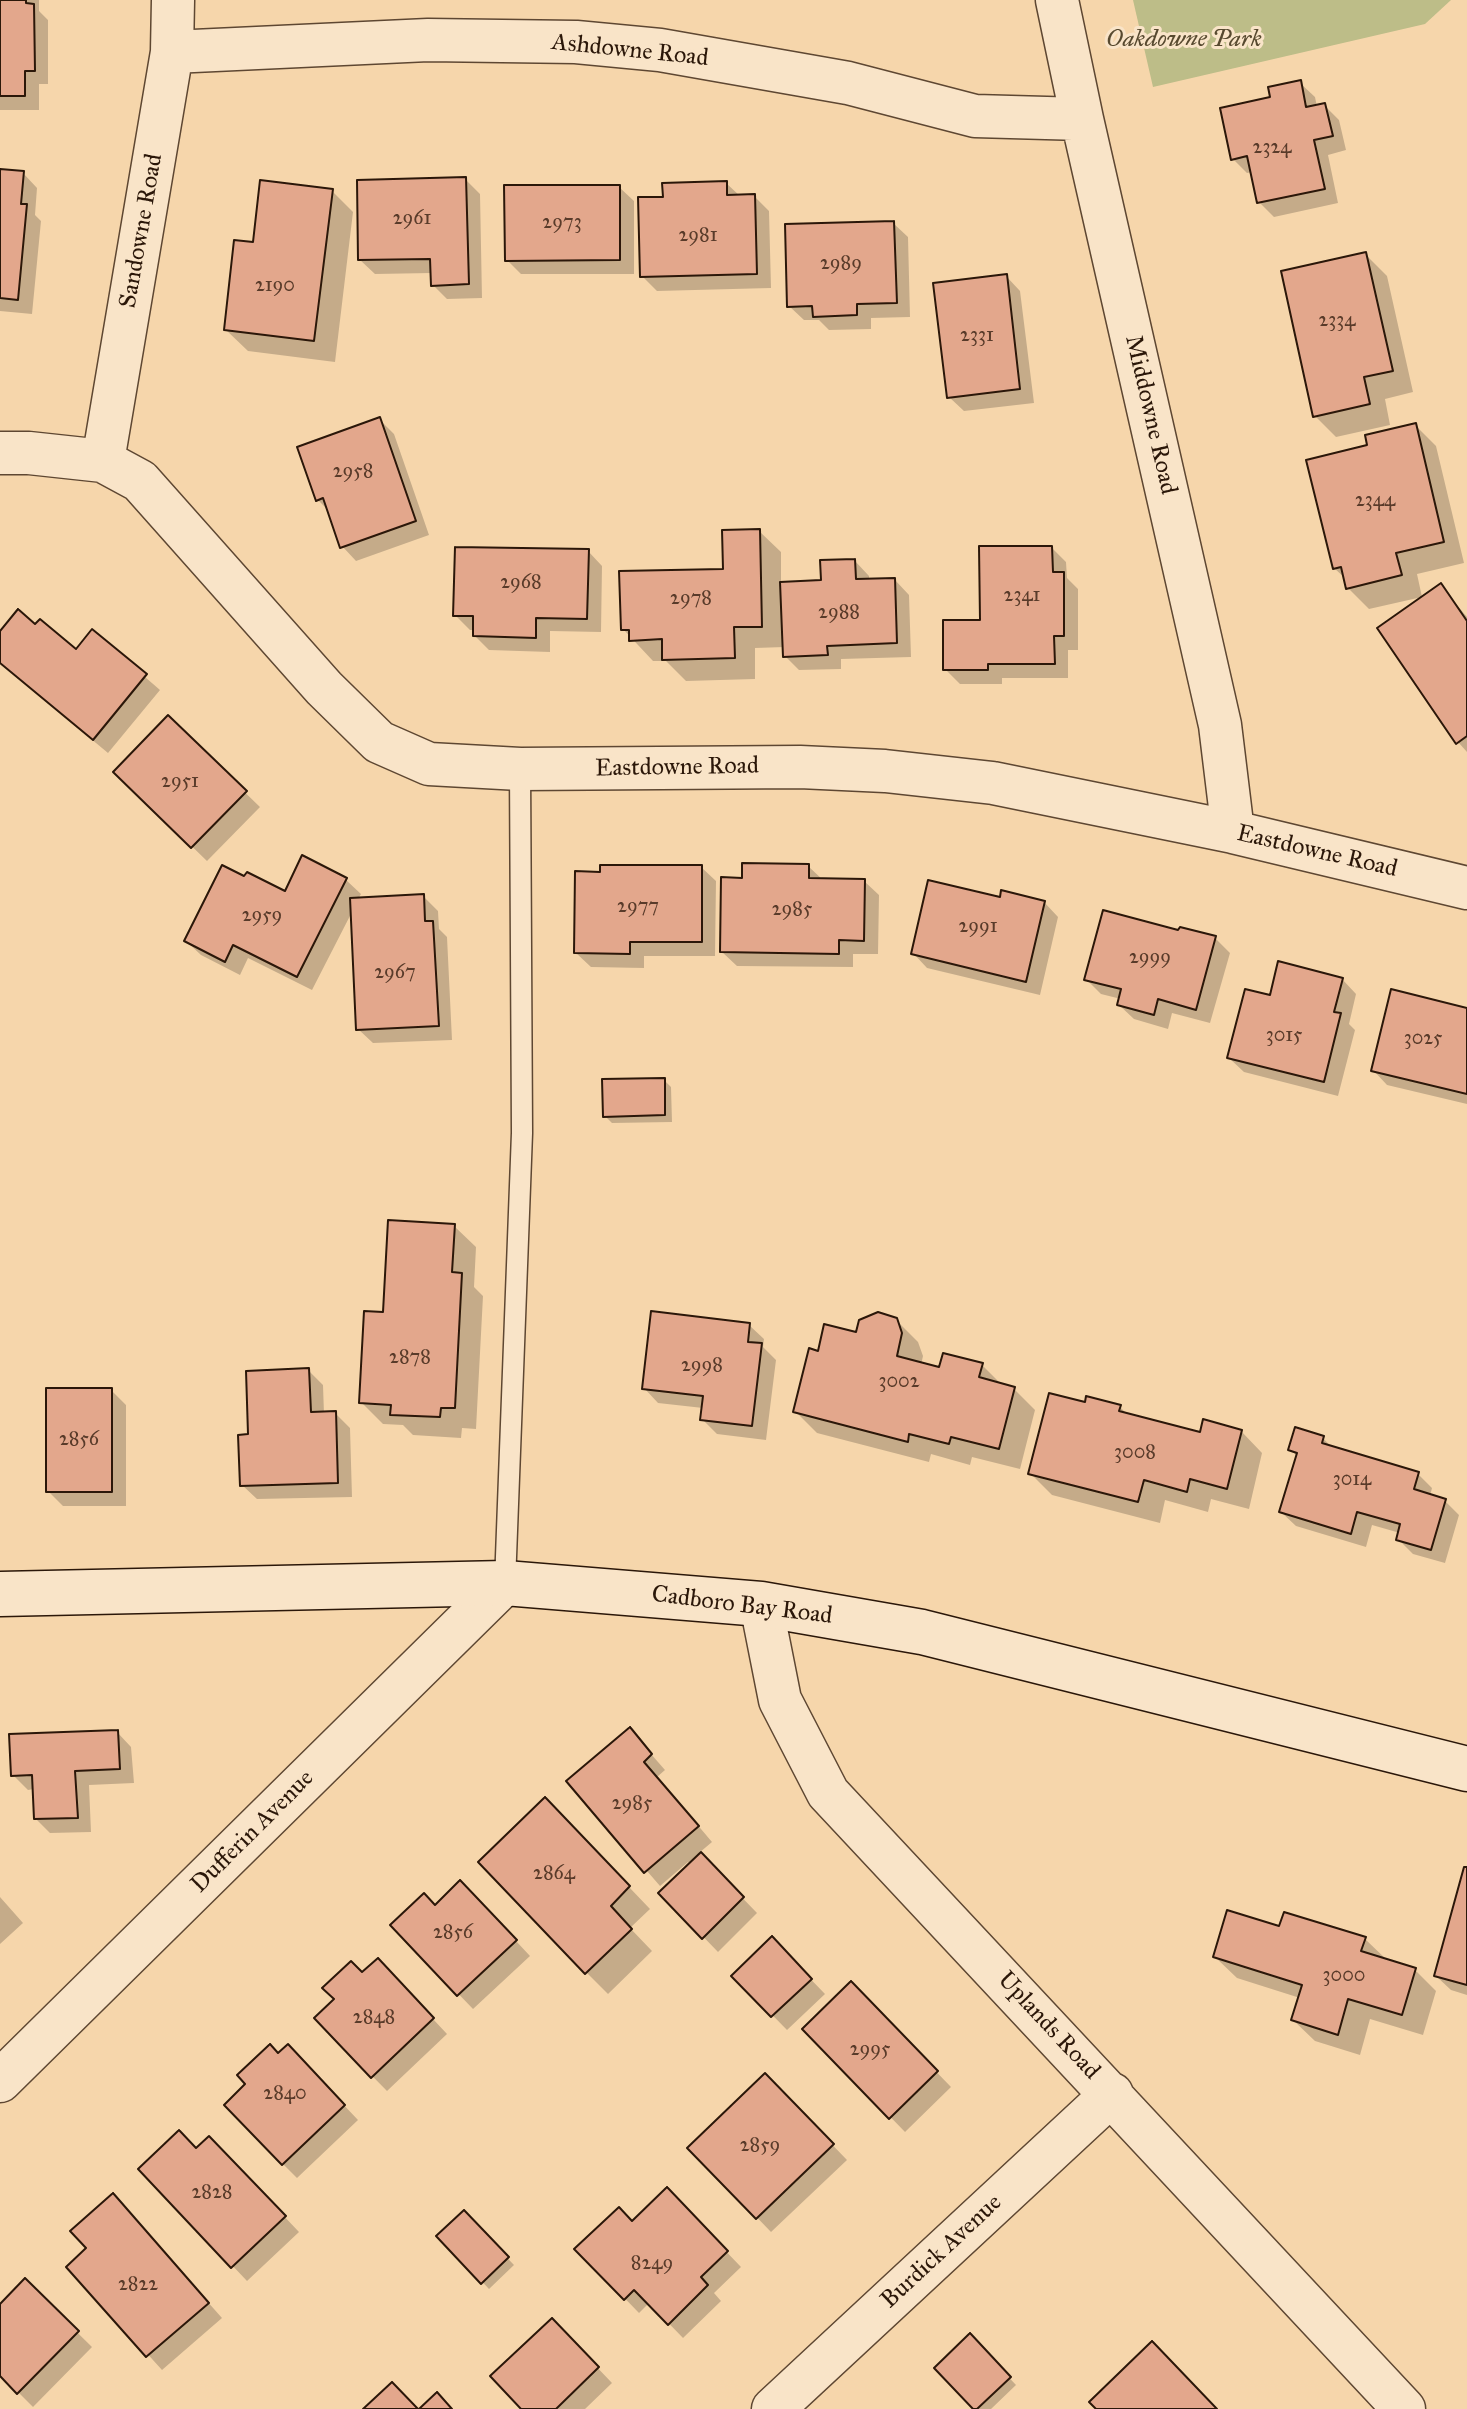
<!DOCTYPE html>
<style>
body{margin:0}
canvas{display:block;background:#f6d6ab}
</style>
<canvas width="1467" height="2409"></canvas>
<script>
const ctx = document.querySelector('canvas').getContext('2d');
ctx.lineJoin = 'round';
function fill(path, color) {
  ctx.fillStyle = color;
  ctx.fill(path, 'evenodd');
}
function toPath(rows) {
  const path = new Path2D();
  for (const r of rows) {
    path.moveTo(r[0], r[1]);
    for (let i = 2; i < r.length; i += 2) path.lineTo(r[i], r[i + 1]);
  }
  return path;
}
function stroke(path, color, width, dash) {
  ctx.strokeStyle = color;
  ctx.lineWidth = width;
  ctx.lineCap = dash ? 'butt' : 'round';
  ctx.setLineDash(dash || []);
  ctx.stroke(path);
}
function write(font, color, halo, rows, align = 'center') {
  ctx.font = font + ' "IM FELL Great Primer",serif';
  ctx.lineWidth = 6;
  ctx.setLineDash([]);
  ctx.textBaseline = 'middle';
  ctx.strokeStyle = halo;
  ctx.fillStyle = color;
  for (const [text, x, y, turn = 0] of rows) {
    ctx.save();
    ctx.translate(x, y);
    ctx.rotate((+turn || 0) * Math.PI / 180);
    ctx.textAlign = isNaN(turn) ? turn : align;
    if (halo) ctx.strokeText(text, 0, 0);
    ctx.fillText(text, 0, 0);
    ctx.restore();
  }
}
const green = toPath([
 [1133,0,1451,0,1425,24,1153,87]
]);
const shadow = toPath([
 [0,0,39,0,39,11,48,20,48,84,39,84,39,110,0,110],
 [1300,83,1315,97,1317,107,1324,105,1339,120,1346,150,1328,155,1338,203,1274,217,1259,202,1252,172,1247,173,1233,159,1272,99],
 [0,171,23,173,37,188,35,215,41,221,32,314,0,311],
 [465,179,480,194,482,298,447,299,433,285,432,273,375,274,360,260],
 [726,183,740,196,754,196,769,211,771,288,657,291,642,276,665,199],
 [619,187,634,201,634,274,521,274,507,260],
 [332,191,353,212,335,362,248,351,226,330,255,244],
 [893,223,908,237,910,317,871,318,871,329,829,330,819,320,804,320,789,306],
 [1365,254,1387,276,1413,392,1385,399,1390,425,1336,437,1315,416],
 [1006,276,1020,291,1034,403,964,411,949,397],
 [379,419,394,434,429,535,356,561,342,546,329,511,318,500],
 [1415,425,1436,446,1464,563,1417,574,1422,597,1369,609,1348,588,1346,579,1334,568,1369,447],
 [759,531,781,552,781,584,823,582,855,561,869,576,869,581,895,580,909,595,911,657,841,659,841,669,799,670,785,656,785,647,755,648,755,679,686,681,666,661,653,661,623,629,725,571],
 [1052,548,1066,562,1067,578,1078,589,1078,650,1068,650,1068,678,1002,678,1002,684,960,684,945,669,982,622],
 [588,551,602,566,601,632,550,631,550,652,489,650,475,636,475,630,470,630,455,615],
 [1441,586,1467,617,1467,752,1458,742],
 [35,627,76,652,93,632,160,690,108,753,0,663,0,634],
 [168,718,260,807,207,861,115,772],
 [808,866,823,880,864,881,879,895,878,954,853,954,853,967,737,966,722,952],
 [701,867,716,881,715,956,644,956,644,968,591,967,576,953],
 [346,880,361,894,358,899,423,896,438,911,439,929,447,937,452,1040,373,1043,358,1029,353,910,312,990,248,958,240,975,201,955,186,941,286,894],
 [1044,902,1058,917,1040,995,927,968,913,953],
 [1179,933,1215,938,1230,953,1210,1023,1172,1013,1168,1029,1134,1019,1119,1005,1121,999,1101,994,1086,979],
 [1342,979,1356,994,1349,1024,1355,1030,1338,1096,1244,1072,1229,1058],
 [1467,1010,1467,1104,1387,1085,1373,1070],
 [664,1080,671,1087,672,1122,612,1123,605,1116],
 [454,1226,476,1247,474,1287,483,1296,476,1429,462,1428,461,1438,413,1435,403,1425,383,1424,361,1402,385,1314],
 [896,1320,918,1342,923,1356,921,1365,941,1370,982,1365,1003,1386,1014,1389,1035,1410,1020,1469,972,1457,970,1465,931,1454,929,1462,817,1433,795,1411,819,1353],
 [749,1325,764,1339,763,1347,776,1360,766,1440,717,1434,702,1419,703,1408,658,1403,644,1388],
 [308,1370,323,1385,324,1414,335,1413,350,1428,352,1497,257,1499,242,1485,250,1436],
 [111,1390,126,1405,126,1506,63,1506,48,1491],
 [1086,1404,1120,1407,1129,1416,1201,1434,1241,1431,1262,1453,1249,1509,1211,1499,1208,1512,1165,1500,1160,1523,1052,1495,1031,1474],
 [1323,1438,1333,1449,1418,1474,1432,1488,1430,1496,1445,1501,1459,1515,1445,1563,1413,1554,1398,1539,1400,1533,1372,1525,1366,1547,1296,1526,1281,1512,1298,1457,1290,1449],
 [630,1730,665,1770,657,1777,712,1842,699,1853,757,1913,718,1952,661,1893,691,1865,688,1862,660,1886,569,1781],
 [117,1732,131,1747,134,1783,89,1785,91,1832,50,1833,36,1819,34,1789,28,1790,13,1775],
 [566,1821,650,1909,630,1928,652,1951,608,1994,586,1972],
 [1467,1870,1467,1995,1451,1990,1436,1976],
 [0,1897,23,1923,0,1944],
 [475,1897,530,1956,473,2009,393,1926,435,1907],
 [1281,1929,1365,1939,1388,1961,1415,1970,1436,1991,1423,2035,1370,2019,1360,2055,1315,2041,1293,2020,1300,1998,1237,1978,1215,1957],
 [772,1939,825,1994,787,2030,734,1976],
 [392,1975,447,2034,387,2091,316,2019],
 [851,1984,951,2087,905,2132,805,2029],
 [302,2061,358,2120,297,2178,283,2164],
 [765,2075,847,2160,771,2232,690,2148],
 [196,2151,224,2153,299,2232,247,2281,141,2169],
 [667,2190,741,2267,714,2293,721,2301,683,2338,649,2303,639,2313,577,2249,633,2223],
 [127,2211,222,2318,162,2370,69,2267],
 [464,2213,514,2265,489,2289,439,2236],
 [25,2281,92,2347,33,2407,0,2374,0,2307],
 [552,2320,612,2383,585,2409,524,2409],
 [970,2336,1016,2385,991,2409,976,2409]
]);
const building = toPath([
 [0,0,26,0,26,3,34,4,35,71,25,71,25,96,0,96,0,0],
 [1301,80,1306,107,1325,103,1333,136,1314,140,1325,189,1257,203,1247,156,1231,160,1220,108,1270,97,1268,87,1301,80],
 [0,169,24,171,21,204,27,204,18,300,0,298,0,169],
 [466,177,469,284,431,286,430,259,358,260,357,180,466,177],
 [260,180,333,189,314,341,224,330,234,240,253,242,260,180],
 [727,181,727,195,755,194,757,274,640,277,638,197,663,197,662,183,727,181],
 [504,185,620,185,620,260,505,261,504,185],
 [894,221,897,303,857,304,857,315,813,317,812,306,787,307,785,224,894,221],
 [1366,252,1393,371,1364,377,1370,404,1313,417,1281,271,1366,252],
 [1007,274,1020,389,947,398,933,283,1007,274],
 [380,417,416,521,340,548,323,498,316,501,297,447,380,417],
 [1416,423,1444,542,1396,553,1402,575,1346,589,1341,567,1333,569,1306,460,1367,445,1365,435,1416,423],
 [760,529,762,627,734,627,735,658,662,660,662,639,629,641,629,630,621,630,619,571,723,569,722,530,760,529],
 [979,546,1052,546,1053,572,1064,572,1064,636,1054,636,1055,664,988,664,988,670,943,670,943,620,980,620,979,546],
 [455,547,589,549,587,619,536,618,536,638,473,636,473,616,453,616,455,547],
 [855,559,856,579,895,578,897,643,827,646,828,655,783,657,780,582,821,580,820,560,855,559],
 [1441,583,1467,621,1467,736,1456,744,1377,628,1441,583],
 [18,609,35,624,40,619,76,649,92,629,147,674,93,740,0,663,0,631,18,609],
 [168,715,247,791,191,848,113,772,168,715],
 [302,855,347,878,297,977,233,945,225,962,184,941,222,865,244,876,247,872,285,891,302,855],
 [742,863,809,864,809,878,865,879,864,941,839,940,839,954,720,952,721,877,742,878,742,863],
 [600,865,702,865,702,942,630,942,630,954,574,953,575,871,600,872,600,865],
 [928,880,1000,897,1001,890,1045,901,1026,982,911,954,928,880],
 [424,894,425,921,433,921,439,1026,356,1030,350,898,424,894],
 [1103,910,1178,930,1180,927,1216,936,1196,1010,1158,999,1154,1015,1117,1005,1121,989,1084,980,1103,910],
 [1278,961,1343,978,1334,1012,1341,1013,1324,1082,1227,1058,1245,989,1270,995,1278,961],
 [1391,989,1467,1008,1467,1094,1371,1071,1391,989],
 [665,1078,665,1115,603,1117,602,1079,665,1078],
 [388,1220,455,1224,452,1272,462,1273,455,1408,441,1408,440,1417,390,1415,391,1405,359,1403,364,1311,383,1312,388,1220],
 [651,1311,750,1323,748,1342,762,1343,752,1426,700,1420,703,1396,642,1389,651,1311],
 [878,1312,897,1318,902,1333,897,1356,939,1367,943,1353,983,1363,979,1377,1015,1387,999,1449,951,1437,949,1444,909,1434,908,1442,793,1412,809,1348,818,1351,824,1324,856,1332,859,1320,878,1312],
 [309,1368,311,1412,336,1411,338,1483,240,1486,238,1435,248,1434,246,1371,309,1368],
 [46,1388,112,1388,112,1492,46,1492,46,1388],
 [1049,1393,1085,1402,1086,1396,1121,1405,1119,1411,1200,1432,1203,1419,1242,1430,1227,1489,1190,1479,1187,1492,1144,1480,1138,1502,1028,1474,1049,1393],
 [1295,1427,1324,1436,1322,1443,1419,1472,1414,1489,1446,1499,1431,1550,1396,1540,1400,1524,1357,1512,1351,1534,1279,1512,1297,1453,1288,1450,1295,1427],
 [630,1727,652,1754,644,1762,699,1826,644,1873,566,1781,630,1727],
 [118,1730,120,1769,75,1771,78,1818,34,1819,32,1775,11,1776,9,1734,118,1730],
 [545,1797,630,1886,611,1906,632,1929,585,1974,478,1862,545,1797],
 [701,1852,744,1897,702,1939,658,1893,701,1852],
 [1464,1867,1467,1867,1467,1985,1434,1976,1464,1867],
 [460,1880,517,1940,457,1996,390,1925,424,1893,435,1905,460,1880],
 [1227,1910,1279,1926,1284,1912,1366,1937,1361,1951,1416,1968,1402,2015,1348,1999,1338,2035,1291,2020,1302,1985,1213,1957,1227,1910],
 [772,1936,812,1979,771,2017,731,1976,772,1936],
 [378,1958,434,2018,371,2078,314,2018,334,1999,322,1988,351,1961,362,1972,378,1958],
 [851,1981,938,2071,889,2119,802,2029,851,1981],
 [270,2044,278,2053,288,2044,345,2105,282,2165,224,2105,245,2084,237,2075,270,2044],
 [765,2073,834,2144,756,2219,687,2148,765,2073],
 [179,2130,196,2148,209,2136,286,2216,231,2268,138,2169,179,2130],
 [667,2187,728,2251,701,2277,708,2285,668,2325,634,2290,624,2300,574,2249,619,2207,632,2221,667,2187],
 [113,2193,209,2303,146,2357,66,2267,86,2248,70,2231,113,2193],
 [464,2210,509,2257,481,2284,436,2236,464,2210],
 [25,2278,79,2331,17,2394,0,2376,0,2304,25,2278],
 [552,2318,599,2367,556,2409,521,2409,490,2376,552,2318],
 [970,2333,1011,2377,977,2409,973,2409,934,2368,970,2333],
 [1152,2341,1217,2409,1096,2409,1089,2402,1152,2341],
 [392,2382,418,2409,363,2409,392,2382],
 [437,2392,452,2409,419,2409,437,2392]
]);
const lane = toPath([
 [505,1583,522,1133,520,769]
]);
const street = toPath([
 [1057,0,1082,119,1220,725,1233,832],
 [172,52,428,40,576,42,660,50,848,83,975,116,1082,119],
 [0,453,29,453,103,461,140,481,324,688,379,742,429,764,520,769,800,767,885,771,993,783,1233,832,1467,888],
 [103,461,172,52,173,0],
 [761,1604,780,1700,828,1793,1404,2409],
 [0,2081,505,1583],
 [773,2409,1112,2094]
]);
const secondary = toPath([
 [0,1594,505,1583,761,1604,922,1632,1467,1769]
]);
const numberNames = [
 ["2324",1272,148],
 ["2961",412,219],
 ["2973",562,223],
 ["2981",698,236],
 ["2989",841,264],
 ["2190",275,286],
 ["2334",1337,321],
 ["2331",977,336],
 ["2958",353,472],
 ["2344",1375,501],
 ["2968",521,583],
 ["2341",1022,596],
 ["2978",691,599],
 ["2988",839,613],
 ["2951",180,782],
 ["2977",638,907],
 ["2985",792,910],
 ["2959",262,916],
 ["2991",978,927],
 ["2999",1150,958],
 ["2967",395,973],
 ["3015",1284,1036],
 ["3025",1423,1039],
 ["2878",410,1358],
 ["2998",702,1366],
 ["3002",899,1382],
 ["2856",79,1440],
 ["3008",1135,1453],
 ["3014",1352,1480],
 ["2985",632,1804],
 ["2864",554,1874],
 ["2856",453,1933],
 ["3000",1344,1976],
 ["2848",374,2018],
 ["2995",870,2050],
 ["2840",285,2094],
 ["2859",760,2146],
 ["2828",212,2193],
 ["8249",652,2264],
 ["2822",138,2285]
];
const parkNames = [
 ["Oakdowne Park",1184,40]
];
const streetNames = [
 ["Ashdowne Road",630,51,6],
 ["Sandowne Road",142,231,-80],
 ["Middowne Road",1150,415,77],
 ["Eastdowne Road",677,768,-1],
 ["Eastdowne Road",1317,852,13],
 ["Cadboro Bay Road",742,1606,7],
 ["Dufferin Avenue",253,1832,-45],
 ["Uplands Road",1048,2026,47],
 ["Burdick Avenue",942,2252,-43]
];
fill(green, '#bdbd88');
fill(shadow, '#0003');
fill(building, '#e3a78c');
stroke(building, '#2b1709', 2);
stroke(lane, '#5e4732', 23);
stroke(street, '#5e4732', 45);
stroke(secondary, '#2b1709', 47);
stroke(lane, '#f9e4c8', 20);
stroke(street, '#f9e4c8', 42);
stroke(secondary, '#f9e4c8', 44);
write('20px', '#593b2a', null, numberNames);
write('italic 24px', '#57492f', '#f9e4c8', parkNames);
write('24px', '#2b1709', '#f9e4c8', streetNames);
</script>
